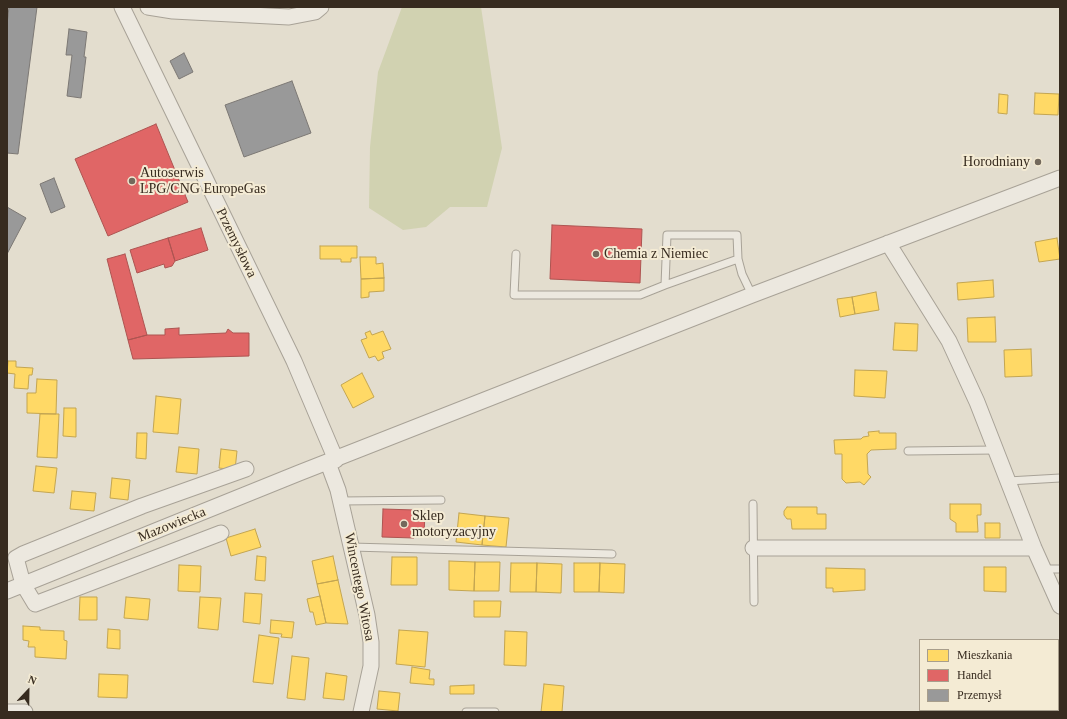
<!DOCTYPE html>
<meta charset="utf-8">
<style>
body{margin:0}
#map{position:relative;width:1067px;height:719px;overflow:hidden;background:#e3ddce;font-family:Georgia,serif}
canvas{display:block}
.frame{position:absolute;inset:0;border:8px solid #372b1f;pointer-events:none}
.legend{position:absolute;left:919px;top:639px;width:140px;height:72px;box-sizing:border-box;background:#f4ebd4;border:1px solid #a89e8c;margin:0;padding:5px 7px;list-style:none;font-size:12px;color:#372b1f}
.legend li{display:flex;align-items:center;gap:8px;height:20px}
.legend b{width:20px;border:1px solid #a89e8c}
.north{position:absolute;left:8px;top:671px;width:40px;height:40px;-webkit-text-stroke:3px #f4ebd4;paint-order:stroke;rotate:22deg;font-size:11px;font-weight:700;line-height:16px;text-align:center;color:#372b1f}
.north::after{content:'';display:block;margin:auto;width:14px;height:18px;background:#372b1f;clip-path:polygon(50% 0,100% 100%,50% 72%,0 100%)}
</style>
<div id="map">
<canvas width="1067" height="719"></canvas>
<div class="frame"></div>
<ul class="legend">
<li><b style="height:11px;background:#ffd966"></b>Mieszkania</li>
<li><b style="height:11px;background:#e06666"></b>Handel</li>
<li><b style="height:11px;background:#999"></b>Przemysł</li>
</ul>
<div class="north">N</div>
</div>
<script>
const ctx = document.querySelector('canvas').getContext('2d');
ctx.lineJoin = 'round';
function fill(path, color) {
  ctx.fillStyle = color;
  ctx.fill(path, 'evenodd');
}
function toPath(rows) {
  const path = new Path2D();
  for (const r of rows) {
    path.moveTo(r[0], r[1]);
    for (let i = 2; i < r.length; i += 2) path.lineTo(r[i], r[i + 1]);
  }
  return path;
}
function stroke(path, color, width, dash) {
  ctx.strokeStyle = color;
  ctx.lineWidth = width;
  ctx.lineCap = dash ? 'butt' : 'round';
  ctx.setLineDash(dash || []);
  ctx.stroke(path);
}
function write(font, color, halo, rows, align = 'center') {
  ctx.font = font + ' Georgia,serif';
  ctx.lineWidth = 4;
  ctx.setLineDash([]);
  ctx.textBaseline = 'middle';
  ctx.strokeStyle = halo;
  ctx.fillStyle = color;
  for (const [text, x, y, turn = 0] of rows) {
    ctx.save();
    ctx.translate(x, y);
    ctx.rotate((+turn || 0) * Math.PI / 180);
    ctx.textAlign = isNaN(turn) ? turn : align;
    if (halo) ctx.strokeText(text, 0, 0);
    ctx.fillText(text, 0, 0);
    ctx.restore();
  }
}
const green = toPath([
 [402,7,481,7,502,148,487,207,450,207,426,227,403,230,369,208,370,147,378,72]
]);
const homes = toPath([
 [1035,93,1059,94,1058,115,1034,114,1035,93],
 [999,94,1008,95,1007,114,998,113,999,94],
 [1057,238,1060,259,1039,262,1035,242,1057,238],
 [320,246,357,246,357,258,351,258,351,262,341,262,341,259,320,259,320,246],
 [360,257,376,257,376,264,383,263,384,278,361,279,360,257],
 [384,278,384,291,369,292,369,297,361,298,361,279,384,278],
 [993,280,994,297,958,300,957,283,993,280],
 [876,292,879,310,855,314,852,297,876,292],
 [852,297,855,314,840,317,837,299,852,297],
 [995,317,996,342,968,342,967,318,995,317],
 [895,323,918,324,917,351,893,350,895,323],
 [370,331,372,335,383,331,391,349,382,352,384,358,378,361,375,356,369,358,361,340,367,338,365,333,370,331],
 [1031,349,1032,376,1005,377,1004,350,1031,349],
 [8,361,16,361,16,367,33,368,32,375,29,375,28,389,14,388,15,374,7,373,8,361],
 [855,370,887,371,885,398,854,396,855,370],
 [362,373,374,397,353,408,341,385,362,373],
 [37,379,57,380,56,414,27,413,27,393,36,393,37,379],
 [156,396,181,399,178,434,153,432,156,396],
 [64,408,76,408,76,437,63,436,64,408],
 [40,414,59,414,57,458,37,457,40,414],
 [879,431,879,433,896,433,896,449,871,450,867,454,868,474,871,477,864,485,860,482,846,483,842,479,842,454,835,454,834,440,861,439,863,437,869,436,868,432,879,431],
 [137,433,147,433,146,459,136,458,137,433],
 [179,447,199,449,197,474,176,472,179,447],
 [221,449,237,451,235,470,219,468,221,449],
 [36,466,57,468,54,493,33,491,36,466],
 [112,478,130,480,128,500,110,498,112,478],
 [72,491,96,493,94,511,70,509,72,491],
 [950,504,981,504,981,515,977,515,978,532,956,532,956,523,950,519,950,504],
 [787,507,817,507,817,514,826,514,826,529,792,529,791,519,787,519,784,515,784,511,787,507],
 [459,513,485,516,482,545,456,542,459,513],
 [485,516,509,518,506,547,482,545,485,516],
 [985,523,1000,523,1000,538,985,538,985,523],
 [255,529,261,547,231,556,226,538,255,529],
 [257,556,266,557,265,581,255,580,257,556],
 [333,556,338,580,317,584,312,561,333,556],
 [392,557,417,557,417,585,391,585,392,557],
 [449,561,475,562,474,591,449,590,449,561],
 [475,562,500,562,499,591,474,591,475,562],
 [511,563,537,563,536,592,510,592,511,563],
 [537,563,562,564,561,593,536,592,537,563],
 [574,563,600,563,599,592,574,592,574,563],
 [600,563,625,564,624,593,599,592,600,563],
 [179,565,201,566,200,592,178,591,179,565],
 [984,567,1006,567,1006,592,984,591,984,567],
 [826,568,865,569,865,590,833,592,833,588,826,588,826,568],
 [338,580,348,624,326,623,317,584,338,580],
 [245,593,262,594,260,624,243,622,245,593],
 [320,596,326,623,316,625,313,612,310,612,307,599,320,596],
 [80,597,97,597,97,620,79,620,80,597],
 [126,597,150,599,148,620,124,618,126,597],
 [200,597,221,598,218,630,198,628,200,597],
 [474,601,501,601,500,617,474,617,474,601],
 [271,620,294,622,292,638,281,637,282,634,270,633,271,620],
 [23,626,40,627,40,630,64,631,64,640,67,641,66,659,35,657,35,647,28,647,29,641,23,640,23,626],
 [108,629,120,630,120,649,107,648,108,629],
 [399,630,428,632,425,667,396,664,399,630],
 [505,631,527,632,526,666,504,665,505,631],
 [259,635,279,638,273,684,253,682,259,635],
 [292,656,309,658,305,700,287,698,292,656],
 [412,667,430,670,429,679,434,679,434,685,410,683,412,667],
 [326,673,347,676,344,700,323,698,326,673],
 [99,674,128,675,127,698,98,697,99,674],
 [544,684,564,686,562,712,541,712,544,684],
 [474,685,474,694,450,694,450,686,474,685],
 [379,691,400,693,398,711,377,709,379,691]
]);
const shops = toPath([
 [156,124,188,202,108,236,75,159,156,124],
 [552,225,642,229,640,283,550,279,552,225],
 [201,228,208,250,175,261,168,238,201,228],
 [168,238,175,261,172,266,165,268,164,264,137,273,130,250,168,238],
 [125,254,147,335,128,340,107,259,125,254],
 [179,328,179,335,226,333,228,329,233,333,249,333,249,356,133,359,128,340,147,335,165,335,165,329,179,328],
 [383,509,415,510,415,512,425,512,424,536,415,535,414,538,382,537,383,509]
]);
const industry = toPath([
 [9,7,37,7,18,154,7,153,7,24,9,7],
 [69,29,87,32,84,57,86,57,81,98,67,96,72,55,66,55,69,29],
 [184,53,193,72,179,79,170,61,184,53],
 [292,81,311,133,244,157,225,105,292,81],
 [54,178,65,207,51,213,40,184,54,178],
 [7,207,26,218,7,254,7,207]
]);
const lane = toPath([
 [516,254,514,295,640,295,665,285,667,235,737,235,738,259,742,274,752,295],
 [665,285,738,259],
 [908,451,996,450],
 [1008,481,1060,478],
 [341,501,441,500],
 [753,504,754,602],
 [351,547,612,554],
 [1044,569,1060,569],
 [466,712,495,712]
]);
const street = toPath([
 [122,7,294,361,336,460],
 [148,7,173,11,289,17,315,12,321,7],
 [888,243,949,341,977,402,1034,548,1060,606],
 [328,463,338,490,367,615,371,642,371,666,361,712],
 [221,533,35,604,23,584,16,558,23,554,142,506,246,469],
 [753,548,1034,548],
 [7,591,299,473,752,295,1060,178],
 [7,712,25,712]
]);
const markers = [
 [1038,162,4,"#73695c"],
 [132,181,4,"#73695c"],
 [596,254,4,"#73695c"],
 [404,524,4,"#73695c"]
];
const poiNames = [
 ["Horodniany",1030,162,"right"],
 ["Autoserwis",140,173],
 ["LPG/CNG EuropeGas",140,189],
 ["Chemia z Niemiec",604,254],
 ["Sklep",412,516],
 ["motoryzacyjny",412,532]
];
const streetNames = [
 ["Przemysłowa",236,243,64],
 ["Mazowiecka",172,525,-22],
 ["Wincentego Witosa",359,587,79]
];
fill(green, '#d1d2b1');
fill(homes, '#ffd966');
stroke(homes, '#c3a551', 1);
fill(shops, '#e06666');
stroke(shops, '#ad5451', 1);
fill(industry, '#999');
stroke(industry, '#7c7874', 1);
stroke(lane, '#a8a297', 9);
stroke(street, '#a8a297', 17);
stroke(lane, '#ece8df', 7);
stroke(street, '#ece8df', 15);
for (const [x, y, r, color] of markers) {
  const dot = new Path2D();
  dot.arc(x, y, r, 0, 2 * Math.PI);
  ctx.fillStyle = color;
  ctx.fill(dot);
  stroke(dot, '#f4ebd4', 1.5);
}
write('14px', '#372b1f', '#f4ebd4', poiNames, 'left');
write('14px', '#372b1f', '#f4ebd4', streetNames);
</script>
